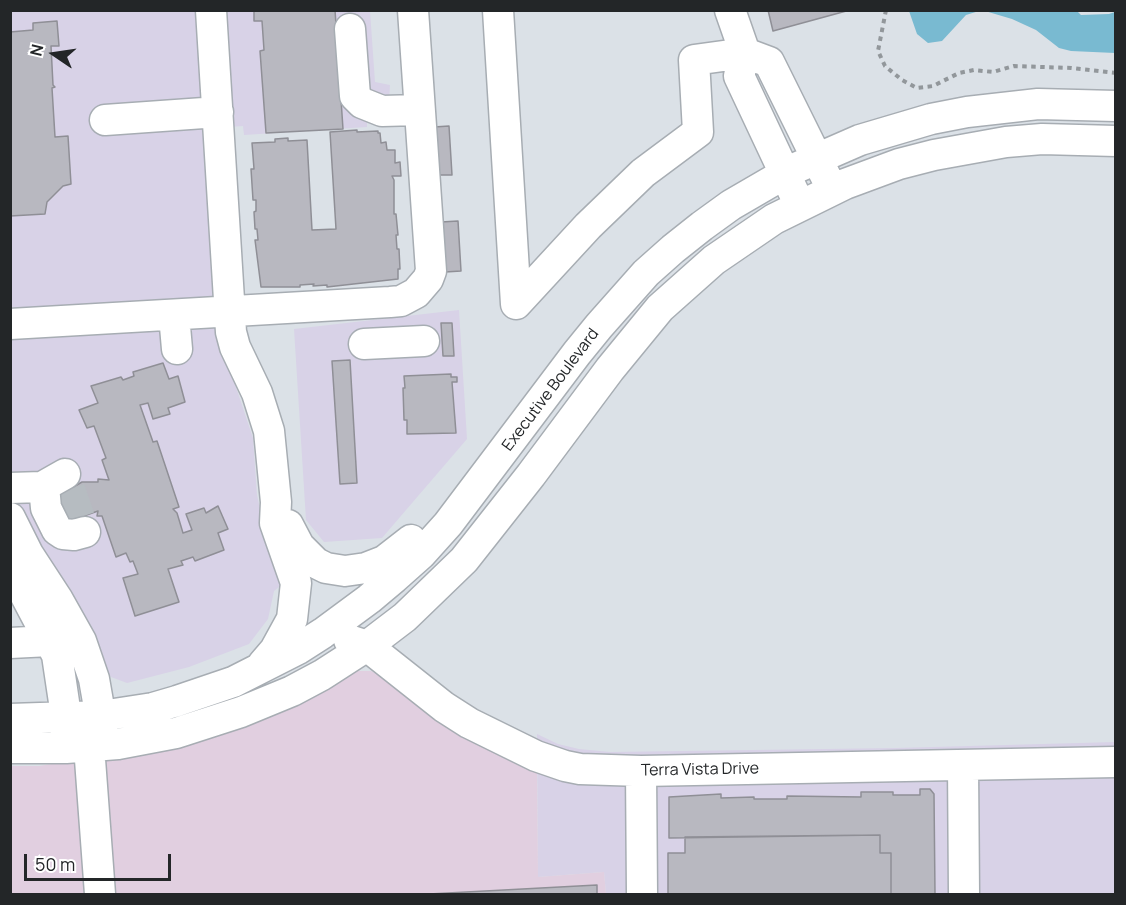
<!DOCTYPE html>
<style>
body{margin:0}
#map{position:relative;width:1126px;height:905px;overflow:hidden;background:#dbe1e7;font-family:Manrope,sans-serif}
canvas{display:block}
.frame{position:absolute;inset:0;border:12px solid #232628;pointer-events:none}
.north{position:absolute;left:24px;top:24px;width:60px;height:60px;-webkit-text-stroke:4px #fff;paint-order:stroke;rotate:283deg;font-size:16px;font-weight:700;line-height:24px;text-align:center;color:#232628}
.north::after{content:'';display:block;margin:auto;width:21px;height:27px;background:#232628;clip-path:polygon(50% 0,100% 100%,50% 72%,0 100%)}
.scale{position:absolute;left:24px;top:854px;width:147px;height:27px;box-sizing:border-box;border:3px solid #232628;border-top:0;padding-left:8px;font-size:18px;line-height:21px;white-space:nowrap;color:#232628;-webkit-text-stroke:4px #fff;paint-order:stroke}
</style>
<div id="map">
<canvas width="1126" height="905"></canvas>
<div class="frame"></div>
<div class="north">N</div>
<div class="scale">50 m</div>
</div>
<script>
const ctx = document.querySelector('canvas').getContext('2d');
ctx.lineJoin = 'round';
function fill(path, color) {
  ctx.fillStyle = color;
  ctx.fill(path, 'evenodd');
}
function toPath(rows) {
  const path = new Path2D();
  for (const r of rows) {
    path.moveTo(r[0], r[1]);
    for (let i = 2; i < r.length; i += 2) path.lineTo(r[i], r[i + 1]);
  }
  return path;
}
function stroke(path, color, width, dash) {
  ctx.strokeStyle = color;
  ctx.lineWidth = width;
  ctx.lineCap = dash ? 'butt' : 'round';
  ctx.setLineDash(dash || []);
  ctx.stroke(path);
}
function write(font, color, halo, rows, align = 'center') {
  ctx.font = font + ' Manrope,sans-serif';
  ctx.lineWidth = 5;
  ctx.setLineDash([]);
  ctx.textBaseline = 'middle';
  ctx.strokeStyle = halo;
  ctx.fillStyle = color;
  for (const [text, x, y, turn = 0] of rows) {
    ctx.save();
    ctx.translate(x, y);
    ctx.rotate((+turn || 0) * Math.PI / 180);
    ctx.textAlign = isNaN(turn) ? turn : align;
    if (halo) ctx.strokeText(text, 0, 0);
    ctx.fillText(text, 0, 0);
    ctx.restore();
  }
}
const commercial = toPath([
 [10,11,370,11,375,82,390,85,389,101,367,101,367,127,244,135,243,126,215,128,233,378,253,438,257,495,264,527,289,579,274,591,268,619,249,644,189,667,127,683,111,677,99,665,14,513,10,491],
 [459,310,467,439,382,538,324,542,306,520,294,329],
 [537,734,558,744,579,749,610,752,896,748,1115,742,1115,894,606,894,604,872,538,877]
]);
const industrial = toPath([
 [349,671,371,671,397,684,537,771,538,877,604,872,606,894,11,894,10,766,39,766,146,749]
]);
const water = toPath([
 [1076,10,1081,15,1109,14,1115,12,1115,53,1071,51,1059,48,1036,30,1012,19,985,11],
 [909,11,910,10,979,11,966,15,942,41,928,43,917,34]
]);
const building = toPath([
 [254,10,335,10,343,129,266,133,260,51,264,50,262,21,254,21,254,10],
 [768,10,850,10,773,31,768,10],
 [57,21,59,46,51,46,53,85,55,87,52,88,55,137,68,136,71,184,63,186,47,202,45,214,10,216,10,32,33,30,33,23,57,21],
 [449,126,452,175,437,175,434,127,449,126],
 [357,130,357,132,378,131,378,133,380,133,381,143,386,142,387,150,395,150,395,163,400,162,401,176,392,176,394,180,394,214,396,214,398,235,396,235,397,249,399,249,400,269,398,269,398,279,327,287,327,285,313,286,314,284,300,285,300,287,261,287,255,240,258,240,257,229,255,229,254,212,256,211,256,200,253,200,251,169,254,169,252,143,275,142,275,139,288,138,288,141,307,140,312,230,336,229,330,132,357,130],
 [458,221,461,271,445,272,441,222,458,221],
 [441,323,452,323,454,356,443,356,441,323],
 [350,360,357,483,340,484,332,361,350,360],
 [163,363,169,379,178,376,185,402,168,408,170,414,153,419,148,403,140,405,153,442,157,441,179,507,173,509,177,513,183,533,192,530,186,514,204,508,206,513,218,506,228,529,218,533,224,550,195,561,193,557,181,561,183,565,168,569,179,602,135,616,123,578,138,574,133,561,130,562,126,553,116,557,102,516,97,516,98,511,61,524,58,501,70,489,82,482,98,482,98,479,109,480,102,460,106,458,94,426,87,428,79,410,98,403,91,386,121,377,123,380,134,376,133,372,163,363],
 [451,374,451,377,457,377,457,382,452,382,456,433,407,434,407,420,404,420,403,388,405,388,404,376,451,374],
 [920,789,930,789,934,794,935,894,891,894,891,853,880,853,880,835,669,838,669,797,721,794,721,798,754,797,754,799,787,799,787,796,861,797,861,792,893,792,893,795,920,795,920,789],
 [880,835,880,853,891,853,891,894,668,894,668,853,685,853,685,837,880,835],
 [597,885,597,894,429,894,597,885]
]);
const minorTunnel = toPath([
 [70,489,80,518]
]);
const path = toPath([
 [886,10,878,51,885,66,902,80,917,88,933,86,959,73,974,70,993,72,1014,66,1071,68,1116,73]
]);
const minor = toPath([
 [211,10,231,332,235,347,257,393,269,431,276,502,275,523,296,583,292,619,275,650,263,664],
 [498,10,516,304,588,226,643,173,698,132,694,60,745,53,769,62,826,177],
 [730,10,745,53,739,76,794,193],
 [350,29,355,96,362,103,382,111,419,110],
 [105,120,218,112],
 [174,315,177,349],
 [10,324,390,302,401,301,416,293,428,279,431,271,413,10],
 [364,344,424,341],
 [44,486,46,508,57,530,63,534,74,535,85,532],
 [10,488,42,487,65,474],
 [10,518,28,554,58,600,81,641,94,679,104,736],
 [288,525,299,546,316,563,326,568,345,571,366,568,384,561,411,540],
 [10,566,57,655,64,702,66,737],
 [349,640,367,646,444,707,469,723,536,756,565,766,580,769,641,771,1116,762],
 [10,643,50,641],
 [10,719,101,716,153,708,177,701,233,682,298,649,323,633,369,599,394,578,421,554,448,524,577,353,599,326,646,273,673,249,702,226,731,205,774,180,798,167,860,140,931,119,967,112,1038,104,1116,106],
 [89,746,100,894],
 [10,748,66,748,118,744,176,733,241,712,292,691,322,675,367,646,405,617,464,560,531,475,610,369,660,308,714,260,774,219,845,184,899,164,934,155,1006,142,1042,139,1116,141],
 [963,765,964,894],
 [641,771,642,894]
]);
const streetNames = [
 ["Executive Boulevard",551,390,-53],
 ["Terra Vista Drive",700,770,-1]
];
fill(commercial, '#d8d2e7');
fill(industrial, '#e1cfe0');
fill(water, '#79bad1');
fill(building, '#b8b8c0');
stroke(building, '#8f8f96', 1.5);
stroke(minorTunnel, '#b6bcc1', 30, [30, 15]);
stroke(minor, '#a7adb3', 33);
stroke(path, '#92979b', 4, [4.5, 4.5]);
stroke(minor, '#fff', 30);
write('16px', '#232628', '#fff', streetNames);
</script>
